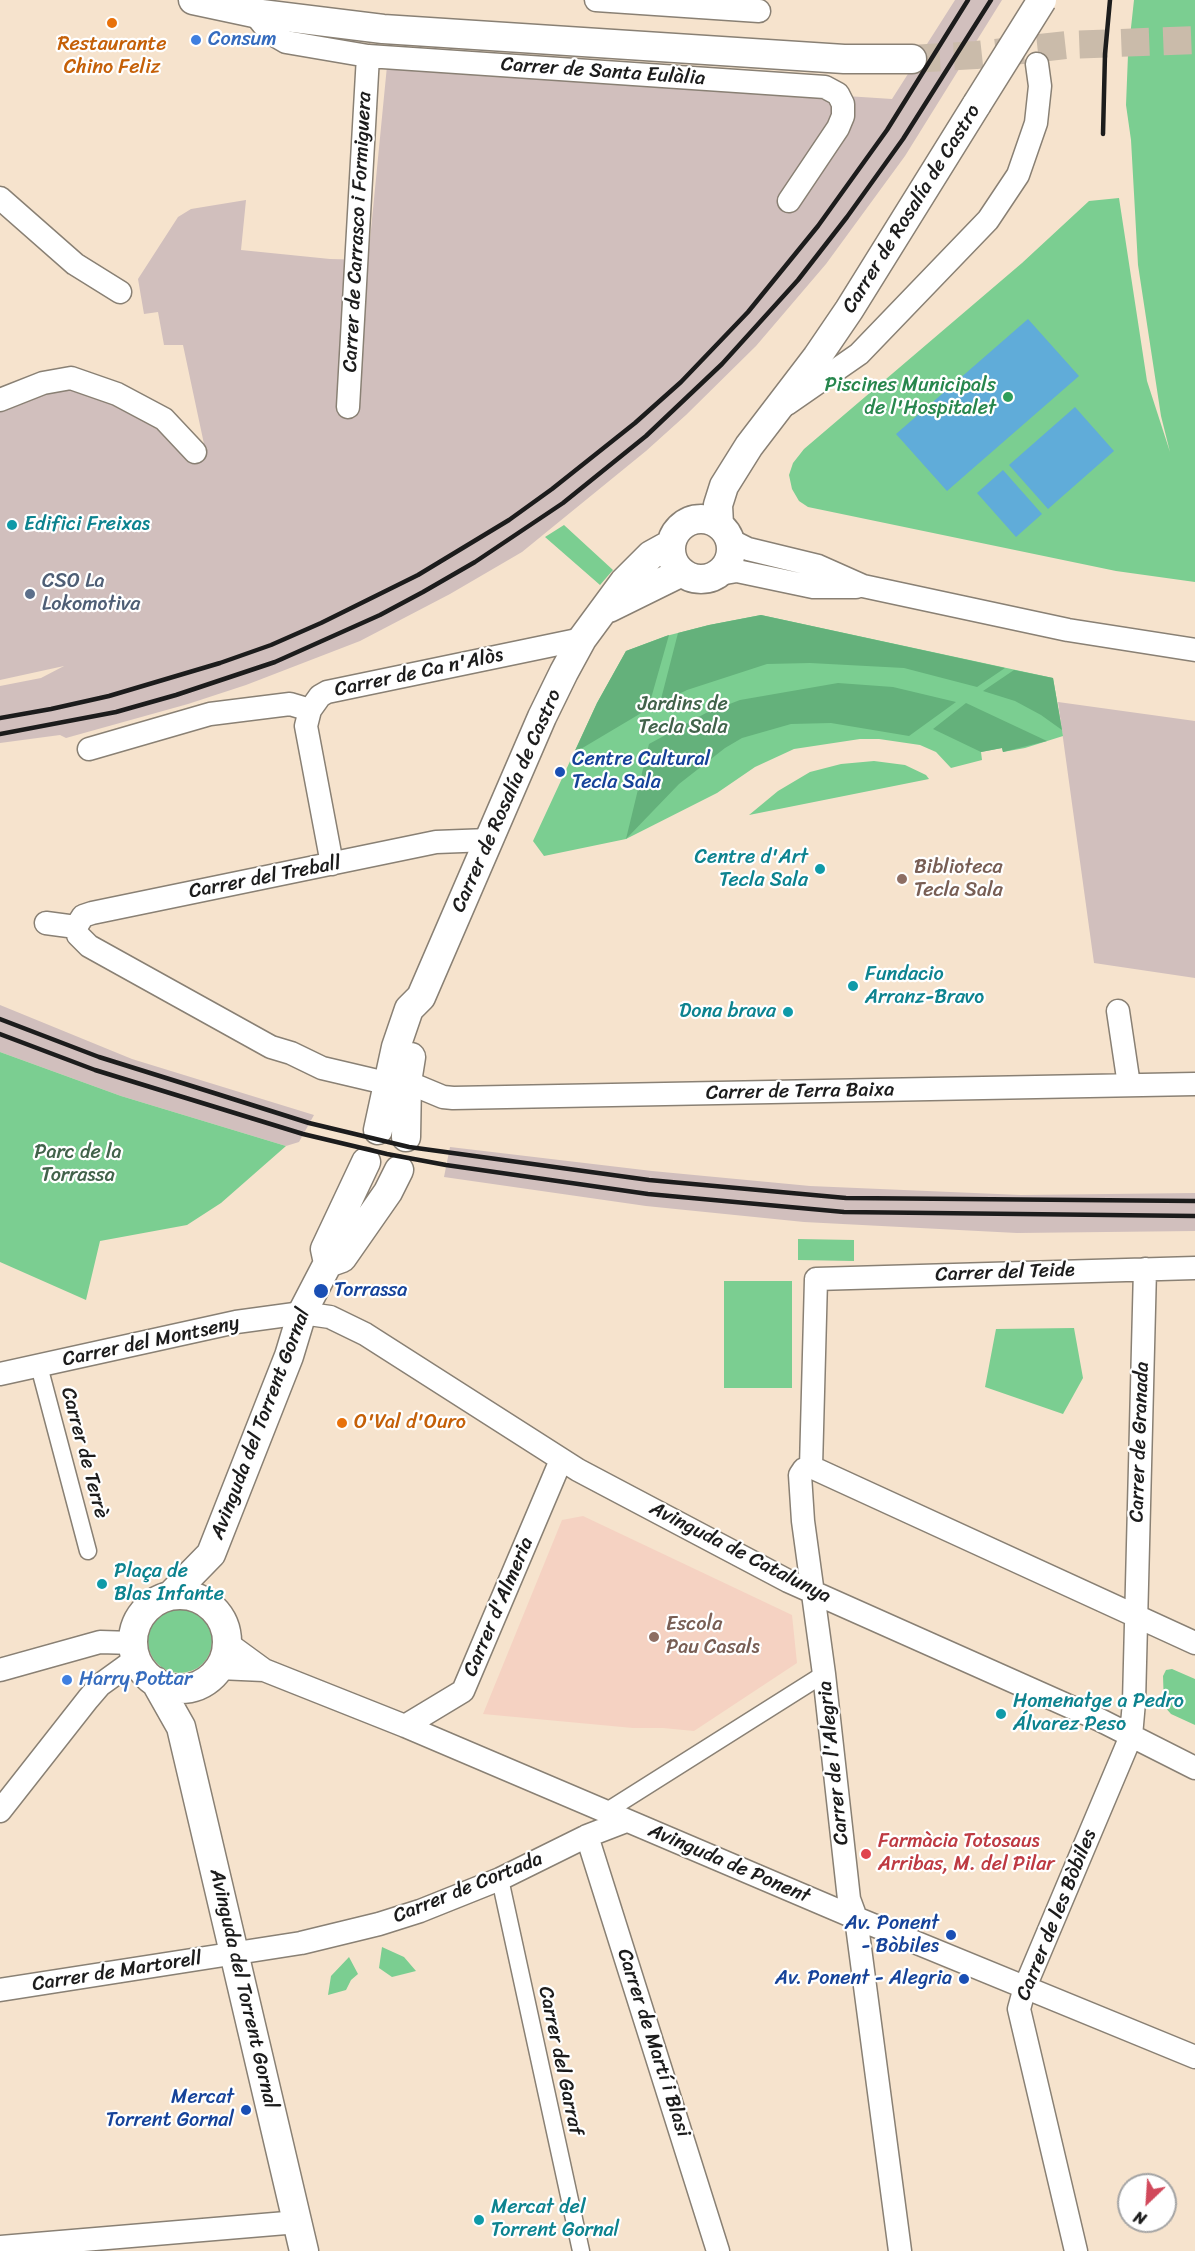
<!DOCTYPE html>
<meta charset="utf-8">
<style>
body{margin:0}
#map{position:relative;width:1195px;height:2251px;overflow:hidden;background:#f6e3cd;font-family:Sriracha,sans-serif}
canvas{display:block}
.north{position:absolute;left:1117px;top:2173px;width:60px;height:60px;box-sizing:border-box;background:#fff;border:2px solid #a4a4a4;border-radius:50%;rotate:205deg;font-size:16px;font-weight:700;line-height:24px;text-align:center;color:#1c1c1c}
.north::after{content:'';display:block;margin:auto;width:21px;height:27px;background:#d1495b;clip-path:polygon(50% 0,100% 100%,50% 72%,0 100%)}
</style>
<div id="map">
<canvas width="1195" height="2251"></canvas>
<div class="north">N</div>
</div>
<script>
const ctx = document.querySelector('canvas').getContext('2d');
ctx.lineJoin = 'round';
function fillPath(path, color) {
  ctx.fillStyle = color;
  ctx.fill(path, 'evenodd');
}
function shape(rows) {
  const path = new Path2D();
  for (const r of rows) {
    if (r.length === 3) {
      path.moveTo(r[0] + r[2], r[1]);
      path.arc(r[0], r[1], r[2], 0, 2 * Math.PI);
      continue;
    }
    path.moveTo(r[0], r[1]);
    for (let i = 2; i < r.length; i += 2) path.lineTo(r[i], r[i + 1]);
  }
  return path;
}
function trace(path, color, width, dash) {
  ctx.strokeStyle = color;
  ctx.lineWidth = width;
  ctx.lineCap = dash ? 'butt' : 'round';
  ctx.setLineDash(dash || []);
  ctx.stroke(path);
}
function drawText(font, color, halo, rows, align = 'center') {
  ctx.font = font + ' Sriracha,sans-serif';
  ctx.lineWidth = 4.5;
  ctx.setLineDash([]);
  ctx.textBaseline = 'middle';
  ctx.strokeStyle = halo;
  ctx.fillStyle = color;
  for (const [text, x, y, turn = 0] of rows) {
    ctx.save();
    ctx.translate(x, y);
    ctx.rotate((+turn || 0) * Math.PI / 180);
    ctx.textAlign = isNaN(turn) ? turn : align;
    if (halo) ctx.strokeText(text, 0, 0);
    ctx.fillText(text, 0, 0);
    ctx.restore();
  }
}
const built = shape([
 [583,1516,792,1615,797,1663,694,1731,663,1728,633,1728,483,1714,562,1520]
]);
const industrial = shape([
 [955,0,1002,0,905,156,826,264,756,346,686,415,646,451,522,552,450,594,360,641,246,685,188,704,66,738,60,735,0,743,0,686,41,678,64,666,0,680,0,409,70,386,204,444,183,345,164,345,158,312,144,314,138,279,178,217,191,209,246,200,241,250,330,259,368,260,387,66,892,99],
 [1058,702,1195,721,1195,978,1094,963],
 [0,1005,132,1059,314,1115,299,1142,286,1146,121,1096,0,1052],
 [450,1147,652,1171,810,1186,1021,1195,1195,1193,1195,1231,1017,1233,804,1222,646,1206,444,1177]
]);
const green = shape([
 [1134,0,1195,0,1195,582,1116,571,808,507,799,501,792,489,789,475,793,463,804,449,1022,263,1089,201,1119,198,1147,381,1170,452,1161,416,1138,265,1131,140,1126,105,1128,55],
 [564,525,613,570,600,585,545,537],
 [761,615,1053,678,1063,736,1025,748,1003,752,1002,748,981,752,982,760,951,768,936,752,920,745,879,739,860,739,794,749,755,767,717,793,626,839,544,856,533,841,597,703,626,651,666,636,709,625],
 [874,761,905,765,926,775,929,779,749,815,778,791,810,772,841,764],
 [0,1052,121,1096,286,1146,221,1203,187,1225,100,1241,86,1300,0,1262],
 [798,1239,854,1240,854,1261,798,1260],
 [724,1281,792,1281,792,1388,724,1388],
 [1074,1328,1083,1378,1063,1414,985,1387,996,1329],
 [180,1641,32],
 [1172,1669,1195,1679,1195,1725,1171,1714,1164,1706,1163,1676,1166,1670],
 [382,1947,404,1957,416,1971,392,1977,379,1968],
 [349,1957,358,1974,351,1980,346,1990,328,1995,331,1976]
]);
const forest = shape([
 [761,615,1005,668,977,687,904,668,810,663,767,664,687,690,660,703,678,633,709,625],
 [669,635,648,709,574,753,597,703,626,651],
 [1014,670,1053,678,1062,730,1041,715,1015,701,983,691],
 [838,683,893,687,956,702,909,736,831,723,791,724,742,738,725,748,679,784,626,839,649,744,706,713,740,700],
 [966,703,1047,741,1003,752,1002,748,981,752,933,729]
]);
const water = shape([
 [1028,319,1079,376,947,491,896,434],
 [1075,407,1114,451,1048,509,1009,465],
 [1003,470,1042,514,1016,537,977,493]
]);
const tertiaryTunnel = shape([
 [912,59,976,55,1067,45,1195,40]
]);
const pedestrian = shape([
 [39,1366,88,1551],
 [607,1811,824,1674],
 [500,1879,581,2251]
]);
const minor = shape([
 [596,0,759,11],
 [254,13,269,32,286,42,368,56,825,87,838,94,843,104,843,116,838,128,789,201],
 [0,198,75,264,120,292],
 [0,400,43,383,71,378,117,394,164,419,195,452],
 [787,404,859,354,988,220,1018,175,1036,123,1040,86,1037,64],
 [348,407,368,56],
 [730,540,748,549,818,566,863,586,1068,630,1195,650],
 [719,574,737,571,813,587,856,587],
 [89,749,210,714,290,704,310,710],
 [332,864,306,726,310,710,320,696,327,692,582,639],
 [46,923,76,927],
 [76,927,83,916,92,913,436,842,489,840],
 [76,927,78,935,89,946,271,1047,291,1053,322,1068,390,1084],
 [1118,1011,1129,1085],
 [407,1082,443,1097,453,1098,1195,1084],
 [0,1374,236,1322,302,1313,330,1317,365,1334,578,1470,788,1581,1100,1720,1195,1768],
 [811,1467,804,1469,800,1475,803,1521,824,1674,849,1899,856,1918,900,2251],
 [811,1467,816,1279,1195,1268],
 [811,1467,1195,1643],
 [227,1643,264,1670,405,1726,856,1918,1195,2057],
 [219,1668,264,1670],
 [0,1670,100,1642,133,1643],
 [405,1726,463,1691,561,1460],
 [0,1811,88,1699,100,1685,136,1659],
 [587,1836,718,2251],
 [0,1990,301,1943,379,1924,420,1911,500,1879,587,1836,626,1821],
 [0,2247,298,2222],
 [1076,2251,1019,2009,1025,1987,1131,1736,1134,1702,1145,1269]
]);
const tertiary = shape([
 [193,0,254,13,383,29,844,59,912,59],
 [701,549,30],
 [719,525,718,505,724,486,749,446,817,357,849,310,977,104],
 [609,608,682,572],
 [378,1130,396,1047,409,1009,421,997,542,717,564,672,582,639,624,582,651,555,671,544],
 [406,1137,407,1082,411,1057],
 [328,1263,342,1258,388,1192,399,1170],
 [171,1595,211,1554,289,1356,302,1313,328,1263,325,1249,366,1162],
 [180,1642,47],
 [155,1681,181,1727,304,2251]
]);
const rail = shape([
 [1103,134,1105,54,1110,0],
 [0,718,51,709,109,696,220,663,271,645,321,623,418,575,509,520,552,489,635,423,681,382,748,312,818,226,887,130,968,0],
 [0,734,116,712,176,695,275,662,380,615,423,592,475,562,563,503,646,436,722,364,798,280,847,217,903,139,991,0],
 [0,1019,99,1057,214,1093,309,1123,409,1147,649,1180,846,1198,1195,1201],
 [0,1034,95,1070,303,1134,387,1154,446,1165,648,1194,844,1212,1195,1216]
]);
const tertiaryBridge = shape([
 [977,104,1042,0]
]);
const markers = [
 [112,23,6,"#e8710a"],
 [196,40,6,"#3f7fe0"],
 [1008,397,6,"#2e9e5b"],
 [12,525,6,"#0f9aa8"],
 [30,594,6,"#5c6f8a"],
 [560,772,6,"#1a4fb4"],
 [820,869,6,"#0f9aa8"],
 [902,879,6,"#8d6e63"],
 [853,986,6,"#0f9aa8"],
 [788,1012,6,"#0f9aa8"],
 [321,1291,8,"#1a4fb4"],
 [342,1423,6,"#e8710a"],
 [102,1584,6,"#0f9aa8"],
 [654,1637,6,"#8d6e63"],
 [67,1680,6,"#3f7fe0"],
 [1001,1714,6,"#0f9aa8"],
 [866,1854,6,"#e0444e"],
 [951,1935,6,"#1a4fb4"],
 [964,1979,6,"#1a4fb4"],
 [246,2110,6,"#1a4fb4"],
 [479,2220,6,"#0f9aa8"]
];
const shopNames = [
 ["Consum",208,40],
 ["Harry Pottar",79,1680]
];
const foodNames = [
 ["Restaurante",112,45],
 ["Chino Feliz",112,68],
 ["O'Val d'Ouro",354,1423,"left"]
];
const streetNames = [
 ["Carrer de Santa Eulàlia",603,72,4],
 ["Carrer de Rosalía de Castro",912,209,-58],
 ["Carrer de Carrasco i Formiguera",358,232,-87],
 ["Carrer de Ca n'Alòs",419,673,-12],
 ["Carrer de Rosalía de Castro",507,801,-66],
 ["Carrer del Treball",265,878,-11],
 ["Carrer de Terra Baixa",800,1092,-1],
 ["Carrer del Teide",1005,1273,-2],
 ["Carrer del Montseny",151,1342,-12],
 ["Avinguda del Torrent Gornal",261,1424,-69],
 ["Carrer de Granada",1140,1442,-88],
 ["Carrer de Terrè",84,1453,75],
 ["Avinguda de Catalunya",740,1553,27],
 ["Carrer d'Almeria",499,1607,-67],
 ["Carrer de l'Alegria",834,1763,-96],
 ["Avinguda de Ponent",729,1864,23],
 ["Carrer de Cortada",468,1888,-22],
 ["Carrer de les Bòbiles",1057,1915,-68],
 ["Carrer de Martorell",117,1972,-9],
 ["Avinguda del Torrent Gornal",243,1989,77],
 ["Carrer de Martí i Blasi",653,2043,72],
 ["Carrer del Garraf",560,2061,78]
];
const leisureNames = [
 ["Piscines Municipals",996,386],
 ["de l'Hospitalet",996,409]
];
const cultureNames = [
 ["Edifici Freixas",24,525],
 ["Centre d'Art",808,858,"right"],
 ["Tecla Sala",808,881,"right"],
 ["Fundacio",865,975],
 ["Arranz-Bravo",865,998],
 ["Dona brava",776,1012,"right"],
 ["Plaça de",114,1572],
 ["Blas Infante",114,1595],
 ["Homenatge a Pedro",1013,1702],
 ["Álvarez Peso",1013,1725],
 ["Mercat del",491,2208],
 ["Torrent Gornal",491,2231]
];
const serviceNames = [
 ["CSO La",42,582],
 ["Lokomotiva",42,605]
];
const parkNames = [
 ["Jardins de",683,705],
 ["Tecla Sala",683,728],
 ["Parc de la",78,1153],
 ["Torrassa",78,1176]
];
const transitNames = [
 ["Centre Cultural",572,760,"left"],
 ["Tecla Sala",572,783,"left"],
 ["Torrassa",334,1291,"left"],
 ["Av. Ponent",939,1924],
 ["- Bòbiles",939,1947],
 ["Av. Ponent - Alegria",952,1979],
 ["Mercat",234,2098],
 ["Torrent Gornal",234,2121]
];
const educationNames = [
 ["Biblioteca",914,868],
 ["Tecla Sala",914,891],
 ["Escola",666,1625],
 ["Pau Casals",666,1648]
];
const healthNames = [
 ["Farmàcia Totosaus",878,1842],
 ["Arribas, M. del Pilar",878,1865]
];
fillPath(built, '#f5d2c2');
fillPath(industrial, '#d1bfbd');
fillPath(green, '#7bce91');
fillPath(forest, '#64b17b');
fillPath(water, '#60acd9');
trace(tertiaryTunnel, '#cabbaa', 28, [28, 14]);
trace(pedestrian, '#898074', 19);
trace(minor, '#898074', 25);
trace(tertiary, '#898074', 31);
trace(pedestrian, '#fff', 16);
trace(minor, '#fff', 22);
trace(tertiary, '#fff', 28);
trace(rail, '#1c1c1c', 4.5);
trace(tertiaryBridge, '#898074', 31, []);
trace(tertiaryBridge, '#fff', 28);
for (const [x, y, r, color] of markers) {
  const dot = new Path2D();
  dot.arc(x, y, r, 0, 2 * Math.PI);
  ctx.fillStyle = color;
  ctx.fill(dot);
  trace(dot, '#fff', 2);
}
drawText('20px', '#366cbe', '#fff', shopNames, 'left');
drawText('20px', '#c56008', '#fff', foodNames);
drawText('20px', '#1c1c1c', '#fff', streetNames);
drawText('20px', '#27864d', '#fff', leisureNames, 'right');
drawText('20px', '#0d838f', '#fff', cultureNames, 'left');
drawText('20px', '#4e5e75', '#fff', serviceNames, 'left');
drawText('20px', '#42634b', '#fff', parkNames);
drawText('20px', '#164399', '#fff', transitNames, 'right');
drawText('20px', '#785e54', '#fff', educationNames, 'left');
drawText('20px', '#be3a42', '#fff', healthNames, 'left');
</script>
